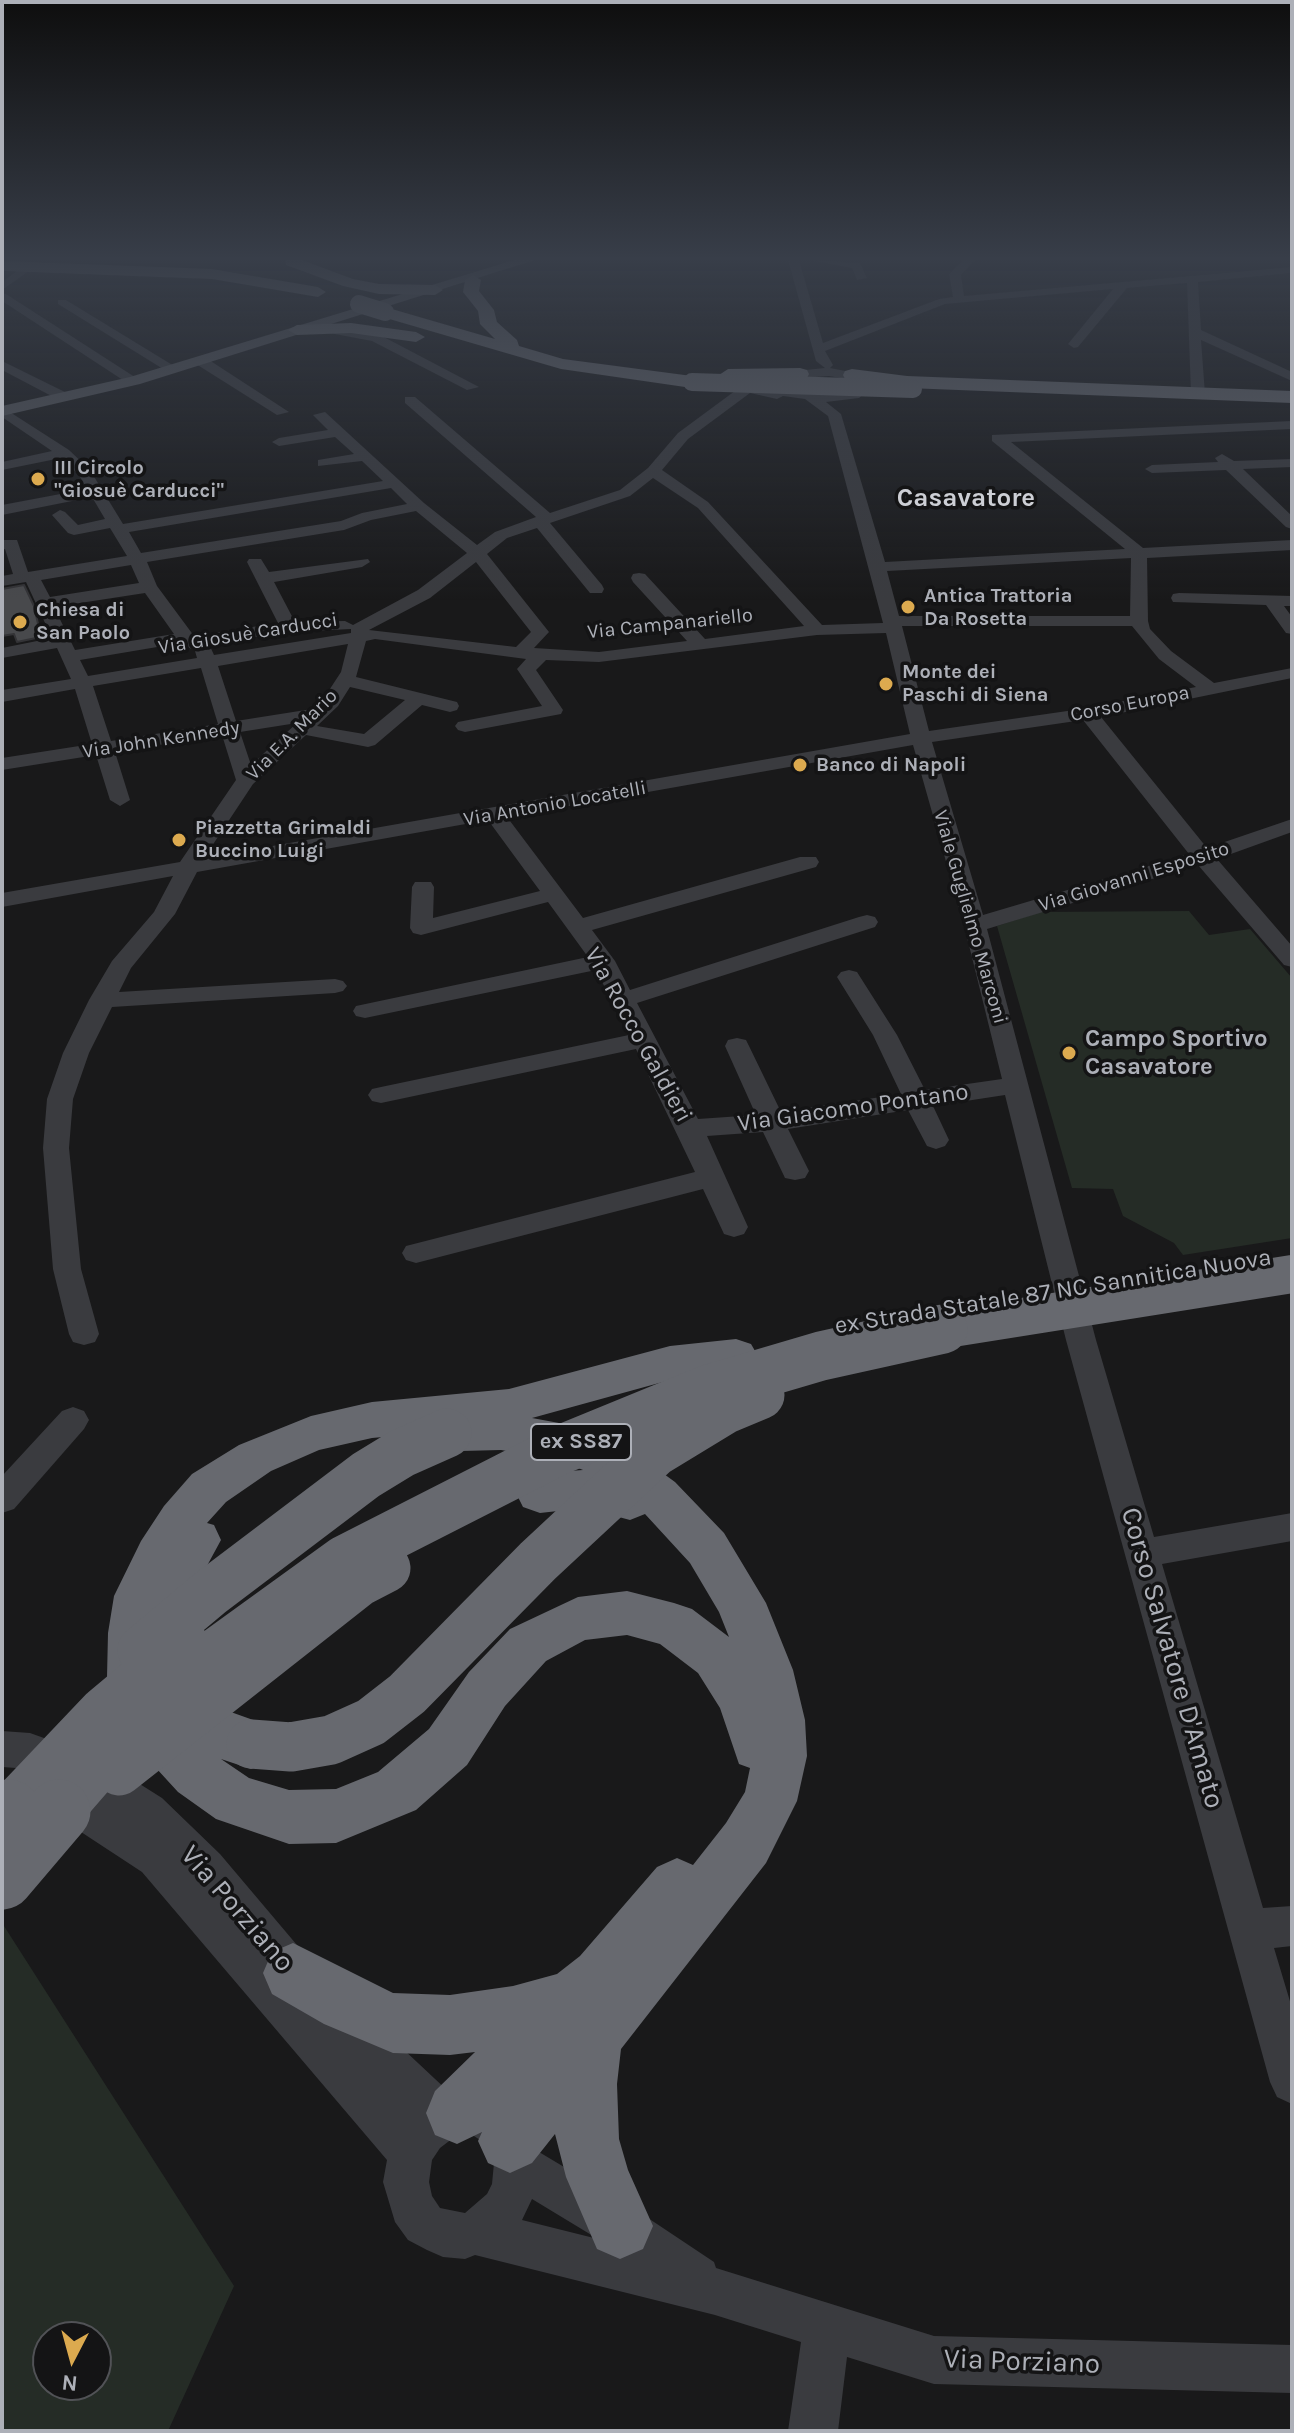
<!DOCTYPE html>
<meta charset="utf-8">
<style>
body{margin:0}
#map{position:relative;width:1294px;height:2433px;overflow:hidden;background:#19191a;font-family:Karla,sans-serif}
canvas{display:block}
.frame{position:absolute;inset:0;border:4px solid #adb0b8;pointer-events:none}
.north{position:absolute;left:32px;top:2321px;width:80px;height:80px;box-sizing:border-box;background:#141415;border:2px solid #515256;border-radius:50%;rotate:186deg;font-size:22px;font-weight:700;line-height:32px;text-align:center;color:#adb0b8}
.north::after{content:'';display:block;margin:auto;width:28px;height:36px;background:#dcaa4f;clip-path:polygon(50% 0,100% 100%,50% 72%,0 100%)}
</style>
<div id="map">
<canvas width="1294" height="2433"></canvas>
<div class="frame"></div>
<div class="north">N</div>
</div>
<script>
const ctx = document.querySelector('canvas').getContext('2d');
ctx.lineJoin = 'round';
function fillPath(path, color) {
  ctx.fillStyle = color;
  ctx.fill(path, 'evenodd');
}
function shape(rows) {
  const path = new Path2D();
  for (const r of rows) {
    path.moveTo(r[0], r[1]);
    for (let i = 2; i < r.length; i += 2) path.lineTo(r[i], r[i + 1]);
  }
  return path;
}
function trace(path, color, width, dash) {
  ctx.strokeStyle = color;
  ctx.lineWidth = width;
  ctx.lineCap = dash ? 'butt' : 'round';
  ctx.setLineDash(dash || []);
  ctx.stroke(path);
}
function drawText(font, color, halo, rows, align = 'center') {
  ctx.font = font + ' Karla,sans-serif';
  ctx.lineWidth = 7;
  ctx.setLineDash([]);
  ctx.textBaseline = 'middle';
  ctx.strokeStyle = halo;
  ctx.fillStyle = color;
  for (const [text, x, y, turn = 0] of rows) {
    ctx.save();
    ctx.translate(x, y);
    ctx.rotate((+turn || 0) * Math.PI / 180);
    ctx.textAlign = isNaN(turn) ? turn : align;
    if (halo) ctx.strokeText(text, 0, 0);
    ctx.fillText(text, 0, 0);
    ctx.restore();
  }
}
const green = shape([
 [1189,911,1209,935,1250,929,1292,978,1292,1238,1183,1255,1174,1243,1123,1216,1113,1189,1072,1188,997,926,1040,912],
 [4,1926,234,2286,168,2431,2,2431],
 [96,2337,96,2385,48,2385,48,2337]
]);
const building = shape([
 [24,585,34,606,41,637,17,642,14,634,2,636,2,589,24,585]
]);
const minor = shape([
 [788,260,799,260,823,343,939,299,953,297,949,274,963,260,975,260,961,275,964,296,1292,267,1292,273,1198,282,1201,330,1292,372,1292,381,1201,340,1205,394,1198,398,1191,394,1187,283,1127,288,1078,347,1074,348,1068,344,1113,289,945,304,825,351,833,365,830,368,861,374,874,386,859,398,826,402,841,414,885,562,1125,549,992,441,992,435,1292,421,1292,429,1011,442,1143,548,1292,540,1292,550,1147,558,1148,621,1150,629,1171,651,1214,683,1292,668,1292,678,1101,717,1207,848,1292,819,1292,832,1217,859,1292,946,1292,967,1284,965,1198,865,987,929,1096,1340,1154,1537,1292,1513,1292,1541,1162,1564,1263,1908,1292,1906,1292,1946,1274,1948,1292,2008,1292,2104,1277,2097,1270,2082,1066,1340,1005,1095,933,1106,949,1140,945,1146,936,1149,927,1146,908,1110,788,1129,809,1171,805,1178,795,1180,785,1178,763,1132,707,1136,748,1227,744,1234,734,1237,724,1234,703,1189,416,1263,406,1260,402,1253,406,1246,695,1172,636,1049,381,1103,372,1101,368,1095,372,1089,381,1087,629,1035,596,970,365,1018,356,1016,353,1011,356,1006,588,957,548,902,421,935,413,933,410,928,412,887,415,882,431,882,434,887,433,918,540,891,488,820,197,872,175,914,131,968,119,992,335,979,343,981,347,986,343,991,335,993,112,1007,89,1053,73,1099,69,1148,81,1269,99,1334,95,1342,84,1345,73,1342,69,1334,53,1269,43,1148,47,1099,63,1053,89,1000,112,961,154,912,173,876,2,907,2,893,180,862,236,780,222,735,115,752,130,800,120,806,110,800,96,755,2,770,2,758,92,744,75,689,2,702,2,690,71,679,57,648,2,658,2,648,52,638,26,582,2,586,2,576,13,574,5,549,2,550,2,540,17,540,28,572,127,556,110,528,74,535,68,533,52,515,60,510,65,512,78,525,105,519,92,497,2,515,2,505,87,489,79,475,61,458,2,470,2,462,52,451,2,417,2,407,69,450,90,470,123,524,383,481,362,461,318,466,318,460,354,454,335,437,279,446,272,442,279,438,328,430,313,415,325,412,424,503,477,545,495,532,536,517,405,403,405,397,415,397,550,513,620,490,648,468,678,433,743,385,782,388,782,380,795,371,825,368,816,361,788,260],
 [829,376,852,380,859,386,850,391,825,394,812,392,794,384,803,378,829,376],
 [750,393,777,399,783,396,805,399,828,416,883,623,822,625,708,502,662,470,688,439,750,393],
 [653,478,698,508,804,626,705,639,645,574,639,573,633,574,631,578,633,582,687,641,599,652,534,648,549,632,487,554,507,538,537,528,590,593,602,593,604,589,602,585,550,523,630,496,653,478],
 [391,488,407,504,362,513,341,521,141,553,129,532,391,488],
 [416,511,467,553,418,590,353,625,345,621,295,622,274,582,362,567,370,562,368,559,269,572,261,559,249,559,247,562,278,623,194,636,157,586,147,562,344,530,371,520,416,511],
 [1131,558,1130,616,899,616,887,571,1131,558],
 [476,562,531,632,516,647,369,630,430,598,476,562],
 [131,565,139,583,50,597,41,580,131,565],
 [145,593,174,634,75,650,54,607,145,593],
 [902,626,1132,626,1159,659,1196,687,1088,708,929,731,902,626],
 [351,629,351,633,214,655,209,644,289,632,351,629],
 [886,633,910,734,204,858,253,784,306,735,368,747,375,745,422,705,450,712,457,710,459,706,457,702,356,677,366,641,375,639,526,659,517,669,542,706,458,722,455,726,458,730,465,732,561,714,563,710,536,670,546,660,599,662,817,635,886,633],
 [181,643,195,651,197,658,88,676,80,660,181,643],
 [348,644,341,672,324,698,312,709,236,721,218,666,348,644],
 [201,668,218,724,111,741,93,686,201,668],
 [350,687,405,700,364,734,317,726,338,706,350,687],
 [1083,720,1189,854,983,915,932,742,1083,720],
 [297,723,251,765,240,732,297,723],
 [913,745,964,925,1002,1079,925,1090,897,1035,857,972,849,970,841,972,837,977,873,1035,901,1094,781,1112,749,1046,746,1040,737,1038,728,1040,725,1046,756,1115,698,1119,637,1003,875,927,878,922,875,917,867,915,859,917,630,990,615,961,592,930,816,867,819,862,816,857,800,857,583,918,507,817,913,745],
 [810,260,860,263,867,278,857,280,852,268,810,260],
 [22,267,32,269,2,290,2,282,22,267],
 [2,293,6,294,141,381,129,384,2,301,2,293],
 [58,300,66,300,179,369,168,372,58,304,58,300],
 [323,324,380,335,479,387,467,390,372,341,319,331,317,328,323,324],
 [201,357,206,358,289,412,277,415,196,364,196,358,201,357],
 [2,361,71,395,73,398,61,401,2,370,2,361],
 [1222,454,1234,461,1292,459,1292,467,1243,469,1292,516,1292,529,1286,527,1226,470,1152,473,1145,469,1152,465,1218,462,1215,458,1222,454],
 [1179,593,1292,596,1292,606,1284,606,1292,617,1292,634,1286,633,1266,605,1173,602,1171,598,1173,594,1179,593],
 [73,1407,84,1411,89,1420,84,1429,14,1509,2,1513,2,1476,62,1411,73,1407],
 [2,1731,30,1733,97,1757,162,1798,220,1854,313,1964,319,1979,313,1994,304,1997,319,2015,324,2003,339,1997,354,2003,450,2093,478,2092,512,2108,526,2125,534,2149,636,2210,714,2262,716,2268,934,2336,1292,2345,1292,2393,934,2384,847,2357,838,2431,788,2431,801,2342,715,2315,475,2255,465,2259,443,2257,427,2250,408,2240,395,2222,383,2182,387,2160,142,1872,46,1809,41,1796,46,1783,57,1779,30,1769,2,1767,2,1731],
 [457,2135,474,2136,480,2140,491,2152,494,2163,492,2184,487,2194,465,2213,440,2208,432,2196,429,2182,432,2160,440,2148,457,2135],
 [532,2199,598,2239,522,2220,532,2199]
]);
const major = shape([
 [514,260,535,260,140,384,2,416,2,406,130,377,514,260]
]);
const highway = shape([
 [285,260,302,260,353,279,379,284,435,285,443,290,435,295,379,294,343,286,286,265,285,260],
 [2,261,212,269,318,287,326,292,318,297,212,279,2,271,2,261],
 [473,275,481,280,479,291,494,310,497,322,517,340,519,346,563,359,692,376,701,382,692,388,561,369,379,316,377,312,385,307,495,339,480,324,478,311,463,292,465,280,473,275],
 [351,323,416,332,425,337,416,342,351,333,297,335,288,330,297,325,351,323],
 [800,368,807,370,809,374,807,378,728,381,719,375,728,369,800,368],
 [852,369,907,376,1292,391,1292,403,907,388,845,379,843,375,845,371,852,369],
 [736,1339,751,1344,758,1356,751,1368,736,1373,670,1380,532,1418,559,1423,628,1448,675,1482,724,1533,766,1603,793,1670,805,1720,807,1756,797,1801,766,1863,621,2049,617,2084,619,2139,628,2170,653,2226,643,2249,620,2259,597,2249,566,2177,555,2134,532,2163,510,2173,488,2163,478,2141,482,2132,457,2144,435,2135,426,2113,435,2091,475,2052,450,2055,393,2053,324,2024,272,1994,263,1973,272,1952,293,1943,393,1993,450,1995,513,1986,557,1974,580,1956,657,1867,677,1858,693,1865,726,1823,745,1792,750,1768,739,1764,720,1708,698,1673,660,1644,627,1635,585,1640,546,1661,505,1706,467,1765,416,1810,336,1843,289,1844,216,1819,178,1792,134,1744,107,1677,108,1633,114,1596,141,1541,164,1506,192,1474,239,1445,311,1416,372,1402,509,1389,670,1346,736,1339],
 [439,1432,445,1446,461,1451,501,1450,555,1459,583,1470,540,1473,523,1479,516,1493,523,1507,540,1513,585,1508,630,1520,645,1514,690,1563,719,1612,729,1637,692,1609,674,1603,627,1591,578,1597,510,1629,469,1672,429,1729,378,1772,336,1789,289,1790,249,1778,221,1759,251,1769,270,1762,278,1744,270,1726,228,1711,201,1692,195,1676,190,1646,191,1615,202,1575,221,1540,214,1525,207,1523,226,1502,271,1471,319,1450,372,1438,439,1432]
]);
const highwayBridgeFar3 = shape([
 [359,304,385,312],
 [692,382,913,389]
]);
const highwayBridgeFar2 = shape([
 [934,1331,1292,1274]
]);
const highwayBridgeFar1 = shape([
 [142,1650,210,1593,366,1475,402,1453,447,1433],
 [251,1744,291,1747,331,1740,371,1722,407,1694,538,1561,655,1452,724,1410,760,1395],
 [119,1771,359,1582,386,1568],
 [7,1813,104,1711,184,1644],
 [57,1813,129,1730,192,1670,344,1560,560,1450,709,1389,821,1356,943,1329]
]);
const highwayBridge = shape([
 [2,1819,9,1811],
 [2,1878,59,1811]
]);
const markers = [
 [38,479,8,"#dcaa4f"],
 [908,607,8,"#dcaa4f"],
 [20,622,8,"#dcaa4f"],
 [886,684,8,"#dcaa4f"],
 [800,765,8,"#dcaa4f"],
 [179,840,8,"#dcaa4f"],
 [1069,1053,8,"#dcaa4f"]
];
const farPoinames = [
 ["III Circolo",54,468],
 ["\"Giosuè Carducci\"",54,491],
 ["Antica Trattoria",924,596],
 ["Da Rosetta",924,619],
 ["Chiesa di",36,610],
 ["San Paolo",36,633],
 ["Monte dei",902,672],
 ["Paschi di Siena",902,695],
 ["Banco di Napoli",816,765],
 ["Piazzetta Grimaldi",195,828],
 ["Buccino Luigi",195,851]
];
const farStreetnames = [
 ["Via Campanariello",670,624,-6],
 ["Via Giosuè Carducci",248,634,-9],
 ["Corso Europa",1130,704,-11],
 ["Via E.A. Mario",292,735,-45],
 ["Via John Kennedy",161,740,-9],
 ["Via Antonio Locatelli",555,804,-10],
 ["Via Giovanni Esposito",1134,877,-17],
 ["Viale Guglielmo Marconi",970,917,74]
];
const shields = [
 [581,1442,100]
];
const shieldNames = [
 ["ex SS87",581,1442]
];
const streetNames = [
 ["Via Rocco Galdieri",638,1035,61],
 ["Via Giacomo Pontano",853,1108,-8],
 ["ex Strada Statale 87 NC Sannitica Nuova",1053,1292,-9]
];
const poiNames = [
 ["Campo Sportivo",1085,1039],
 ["Casavatore",1085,1067]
];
const farDistrictnames = [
 ["Casavatore",966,499]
];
const nearStreetnames = [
 ["Corso Salvatore D'Amato",1172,1658,74],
 ["Via Porziano",237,1909,49],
 ["Via Porziano",1022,2362,2]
];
fillPath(green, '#252c26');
fillPath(building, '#48494c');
trace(building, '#333336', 2);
fillPath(minor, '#3a3b3f');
fillPath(major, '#56585d');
fillPath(highway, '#67696f');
trace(highwayBridgeFar3, '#67696f', 18);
trace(highwayBridgeFar2, '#67696f', 38);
trace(highwayBridgeFar1, '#67696f', 49);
trace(highwayBridge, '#67696f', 63);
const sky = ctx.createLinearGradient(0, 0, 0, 601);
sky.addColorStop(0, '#0e0e0e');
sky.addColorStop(0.43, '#383e49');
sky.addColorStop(1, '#383e4900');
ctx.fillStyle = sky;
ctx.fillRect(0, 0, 1294, 601);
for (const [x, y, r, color] of markers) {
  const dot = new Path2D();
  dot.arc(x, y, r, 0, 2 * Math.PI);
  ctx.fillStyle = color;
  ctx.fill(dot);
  trace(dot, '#141415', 3);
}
drawText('bold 20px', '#adb0b8', '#141415', farPoinames, 'left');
drawText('20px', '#adb0b8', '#141415', farStreetnames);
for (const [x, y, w] of shields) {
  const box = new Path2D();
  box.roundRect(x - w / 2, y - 18, w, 36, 6);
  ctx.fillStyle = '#141415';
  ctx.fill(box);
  trace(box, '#adb0b8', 2);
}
drawText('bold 22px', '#adb0b8', null, shieldNames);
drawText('24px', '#adb0b8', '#141415', streetNames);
drawText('bold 24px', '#adb0b8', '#141415', poiNames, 'left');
drawText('bold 26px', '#cdcfd5', '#141415', farDistrictnames);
drawText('28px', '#adb0b8', '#141415', nearStreetnames);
</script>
